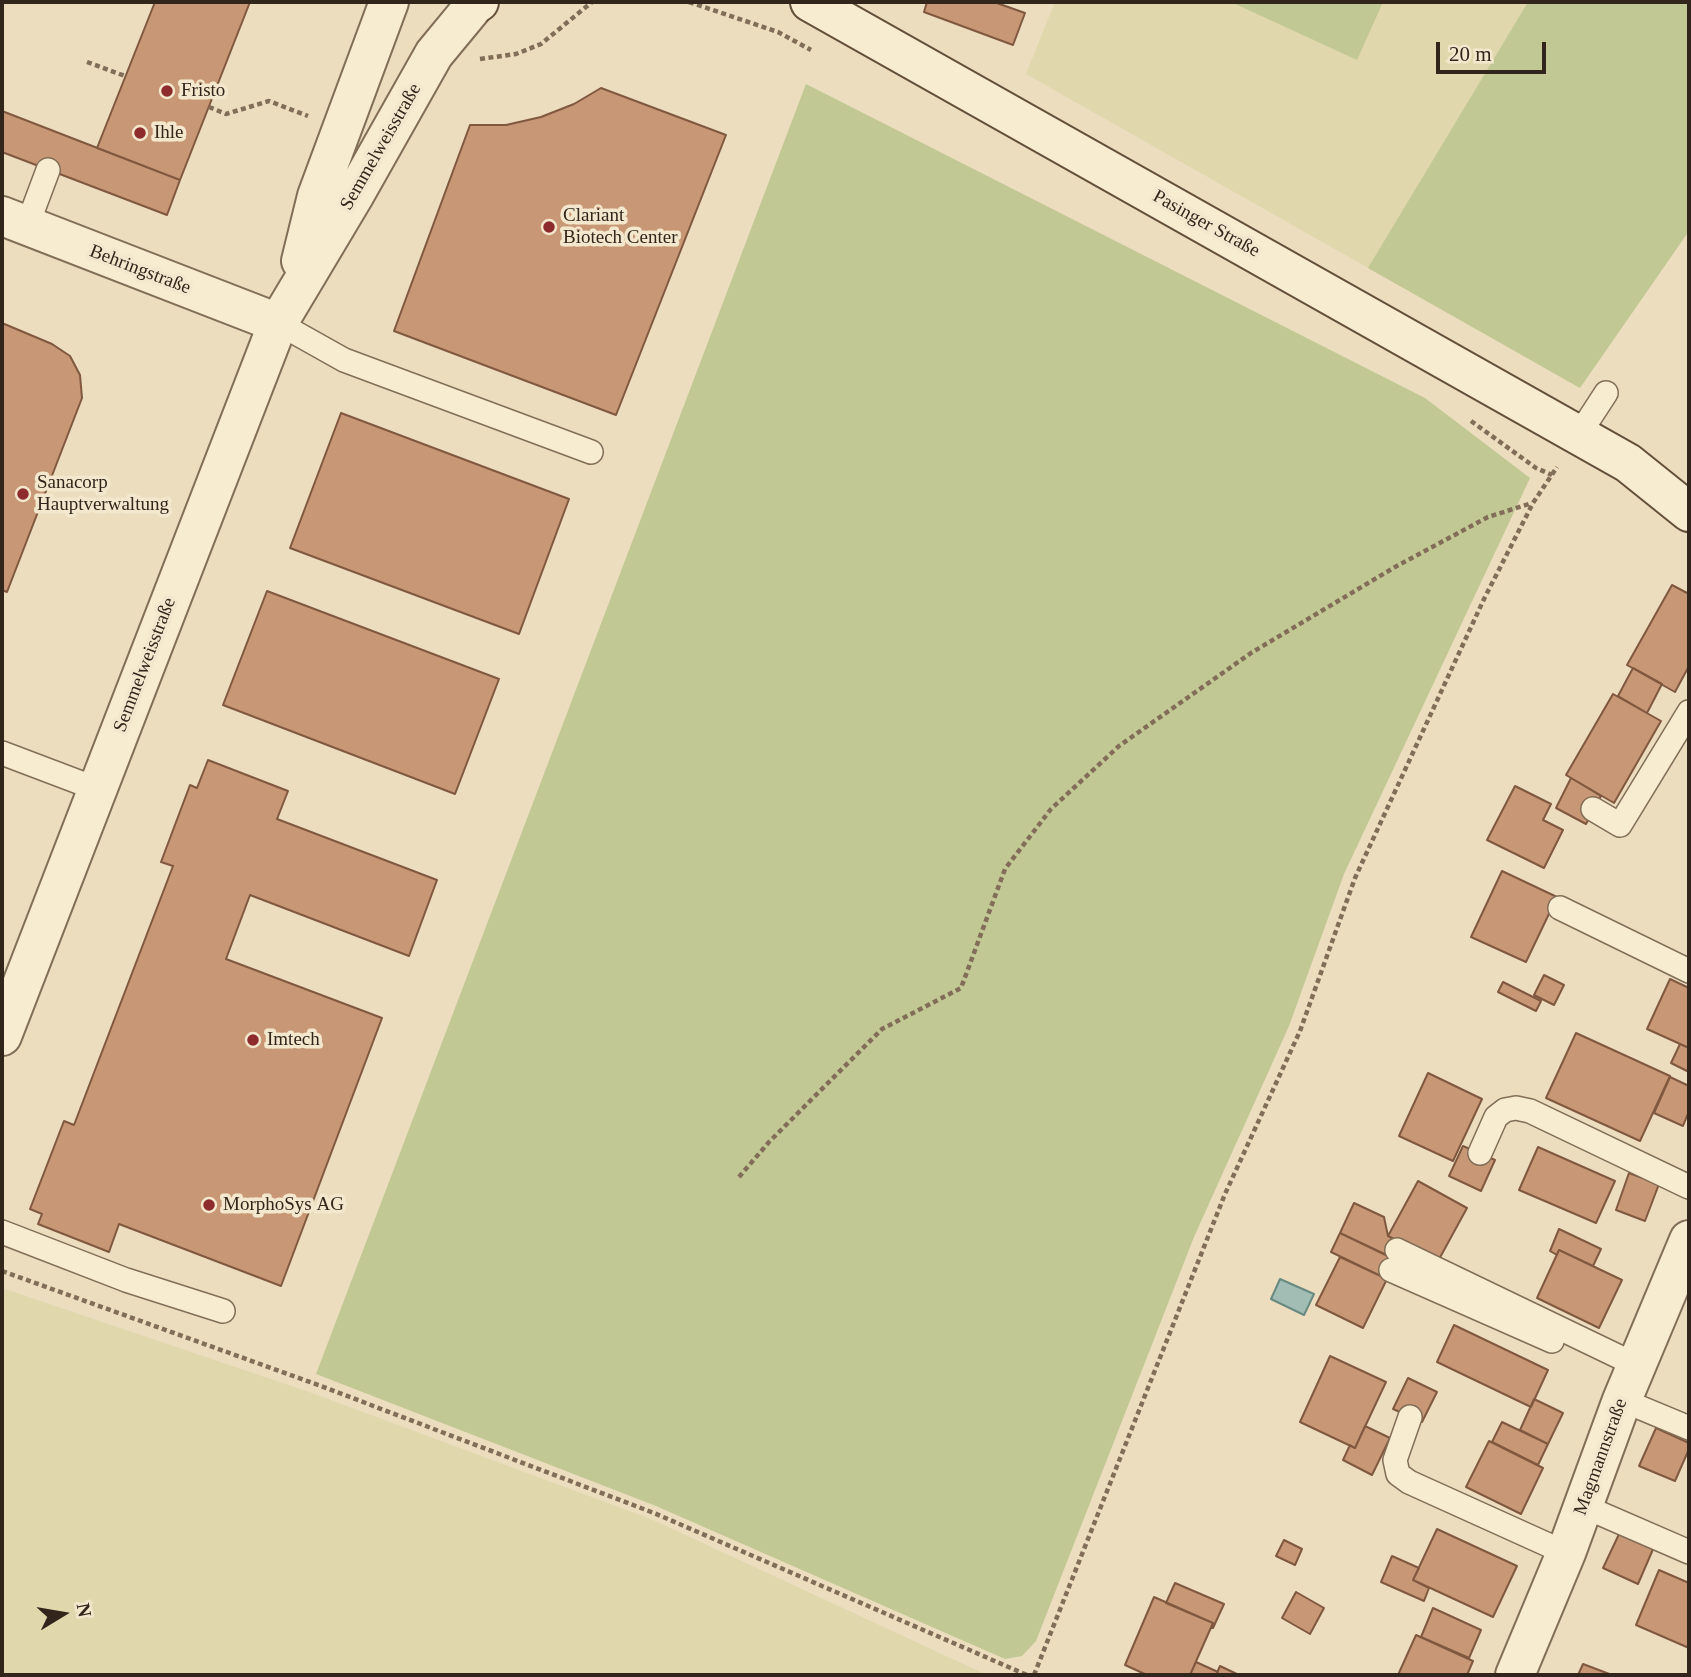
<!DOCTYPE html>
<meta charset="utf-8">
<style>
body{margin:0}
#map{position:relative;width:1691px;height:1677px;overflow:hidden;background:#ebddbe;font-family:"Times New Roman",serif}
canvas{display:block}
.frame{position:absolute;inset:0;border:4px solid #32261c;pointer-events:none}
.north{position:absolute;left:28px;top:1579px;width:70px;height:70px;-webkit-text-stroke:5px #f3e8cd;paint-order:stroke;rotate:79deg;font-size:19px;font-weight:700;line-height:28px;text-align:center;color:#32261c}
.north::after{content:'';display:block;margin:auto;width:24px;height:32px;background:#32261c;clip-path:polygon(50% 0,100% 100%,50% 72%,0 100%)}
.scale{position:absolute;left:1436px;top:42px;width:110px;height:32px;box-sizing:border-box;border:4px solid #32261c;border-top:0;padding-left:9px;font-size:21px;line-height:24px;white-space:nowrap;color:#32261c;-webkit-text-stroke:5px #f3e8cd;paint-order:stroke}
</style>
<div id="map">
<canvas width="1691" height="1677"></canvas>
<div class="frame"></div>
<div class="north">N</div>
<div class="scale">20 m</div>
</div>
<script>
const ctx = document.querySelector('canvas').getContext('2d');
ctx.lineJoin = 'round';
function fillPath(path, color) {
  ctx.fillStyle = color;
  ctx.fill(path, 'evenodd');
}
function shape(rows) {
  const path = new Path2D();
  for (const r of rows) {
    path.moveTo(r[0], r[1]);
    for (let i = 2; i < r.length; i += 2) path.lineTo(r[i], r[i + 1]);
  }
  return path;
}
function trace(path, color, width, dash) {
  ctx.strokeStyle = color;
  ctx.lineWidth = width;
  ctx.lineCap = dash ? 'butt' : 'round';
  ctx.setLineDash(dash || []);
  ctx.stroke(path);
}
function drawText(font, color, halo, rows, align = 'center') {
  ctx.font = font + ' "Times New Roman",serif';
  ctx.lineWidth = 7;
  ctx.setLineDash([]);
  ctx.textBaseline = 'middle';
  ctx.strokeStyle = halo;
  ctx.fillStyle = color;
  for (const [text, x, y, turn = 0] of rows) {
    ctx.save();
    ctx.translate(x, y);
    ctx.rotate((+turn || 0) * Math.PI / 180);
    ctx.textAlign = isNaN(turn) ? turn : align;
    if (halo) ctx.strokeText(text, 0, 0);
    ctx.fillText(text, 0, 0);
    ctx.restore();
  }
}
const farmland = shape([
 [1055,2,1689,2,1580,388,1026,74],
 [2,1288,309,1392,651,1519,987,1675,2,1675]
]);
const green = shape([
 [1231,2,1383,2,1357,60],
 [1528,2,1689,2,1689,231,1580,388,1368,268],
 [806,84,1425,398,1530,478,1344,874,1289,1026,1194,1237,1036,1641,1022,1656,1005,1659,656,1506,316,1374]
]);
const water = shape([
 [1280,1279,1314,1294,1304,1315,1271,1299,1280,1279]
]);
const building = shape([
 [155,2,250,2,180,180,97,148,155,2],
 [927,2,994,2,1025,13,1013,45,924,12,927,2],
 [601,88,726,135,616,415,394,331,470,125,506,125,541,117,574,104,601,88],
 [2,111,180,180,167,215,2,152,2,111],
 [2,323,52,344,70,356,80,375,82,398,7,592,2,590,2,323],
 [341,413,569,499,519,634,290,548,341,413],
 [1672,585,1689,594,1689,666,1675,692,1627,665,1672,585],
 [267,591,499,679,455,794,223,705,267,591],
 [1633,668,1662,684,1647,713,1618,696,1633,668],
 [1613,694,1661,721,1614,803,1566,775,1613,694],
 [208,760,288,791,277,819,437,880,409,956,250,895,226,959,382,1018,281,1286,119,1224,109,1252,38,1224,42,1214,30,1209,64,1121,74,1125,173,866,161,862,190,785,197,788,208,760],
 [1571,778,1601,796,1586,824,1556,808,1571,778],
 [1515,786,1551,804,1543,820,1563,830,1544,868,1487,840,1515,786],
 [1502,871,1557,897,1526,962,1471,937,1502,871],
 [1544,975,1564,985,1554,1005,1534,995,1544,975],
 [1670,979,1689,988,1689,1048,1647,1029,1670,979],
 [1503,982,1541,1001,1536,1011,1498,992,1503,982],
 [1576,1033,1670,1076,1640,1141,1546,1098,1576,1033],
 [1680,1044,1689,1048,1689,1072,1671,1063,1680,1044],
 [1428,1073,1482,1099,1453,1161,1399,1136,1428,1073],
 [1670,1077,1689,1086,1689,1111,1683,1126,1654,1113,1670,1077],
 [1463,1146,1495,1160,1481,1191,1449,1176,1463,1146],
 [1538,1147,1615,1181,1596,1223,1519,1190,1538,1147],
 [1629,1173,1659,1184,1645,1221,1616,1210,1629,1173],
 [1418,1181,1467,1208,1437,1263,1388,1236,1418,1181],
 [1354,1203,1384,1217,1388,1236,1400,1242,1393,1258,1340,1233,1354,1203],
 [1559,1229,1601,1249,1593,1266,1559,1250,1557,1255,1550,1251,1559,1229],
 [1340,1233,1396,1260,1387,1279,1331,1252,1340,1233],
 [1559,1250,1622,1280,1599,1328,1537,1298,1559,1250],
 [1340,1257,1387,1279,1363,1328,1316,1305,1340,1257],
 [1454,1325,1548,1370,1531,1407,1437,1362,1454,1325],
 [1330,1356,1386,1382,1355,1448,1300,1422,1330,1356],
 [1408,1378,1437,1392,1422,1422,1393,1409,1408,1378],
 [1534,1399,1563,1413,1548,1444,1520,1430,1534,1399],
 [1502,1422,1548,1444,1538,1465,1492,1442,1502,1422],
 [1365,1426,1390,1438,1372,1475,1343,1460,1350,1445,1355,1448,1365,1426],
 [1656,1428,1689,1443,1689,1449,1675,1481,1639,1466,1656,1428],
 [1489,1441,1543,1468,1521,1514,1466,1487,1489,1441],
 [1437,1529,1517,1566,1493,1617,1413,1580,1437,1529],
 [1620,1532,1654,1547,1638,1584,1603,1568,1620,1532],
 [1284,1540,1302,1549,1295,1565,1276,1556,1284,1540],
 [1392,1556,1419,1568,1413,1580,1429,1588,1424,1601,1381,1582,1392,1556],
 [1659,1570,1689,1583,1689,1648,1636,1625,1659,1570],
 [1175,1583,1224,1604,1213,1628,1211,1628,1213,1623,1166,1603,1175,1583],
 [1296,1592,1324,1608,1310,1634,1282,1618,1296,1592],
 [1154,1597,1213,1623,1190,1675,1147,1675,1125,1665,1154,1597],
 [1433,1608,1481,1630,1469,1658,1421,1637,1433,1608],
 [1416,1635,1473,1661,1467,1675,1398,1675,1416,1635],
 [1196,1662,1218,1672,1216,1675,1190,1675,1196,1662],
 [1583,1664,1612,1675,1578,1675,1583,1664],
 [1220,1666,1239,1675,1216,1675,1220,1666]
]);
const path = shape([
 [689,2,778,32,811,50],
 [480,59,516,54,541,44,592,2],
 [87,62,125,76],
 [209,107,226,114,269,101,308,116],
 [1471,421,1536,468,1552,475],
 [739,1177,769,1142,882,1029,961,988,1005,869,1051,809,1119,746,1251,653,1395,567,1488,517,1532,503],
 [2,1271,321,1386,654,1513,1027,1675],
 [1034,1675,1225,1194,1300,1031,1355,878,1484,599,1533,503,1557,467]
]);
const lane = shape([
 [27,226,48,170],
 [278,323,344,360,591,452],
 [1578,436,1606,393],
 [2,753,97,789],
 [1593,809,1620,825,1689,712],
 [1560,908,1689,971],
 [1480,1153,1496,1117,1505,1110,1516,1108,1530,1111,1689,1187],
 [2,1232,126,1280,223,1311],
 [1397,1250,1636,1365],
 [1391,1270,1552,1341],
 [1622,1400,1689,1428],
 [1410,1417,1395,1460,1398,1474,1409,1482,1566,1553],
 [1583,1506,1689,1552]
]);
const street = shape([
 [2,216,278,323],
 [301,261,317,196,389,2],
 [2,1036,278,323,355,194,434,54,477,2],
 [1515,1675,1566,1553,1622,1400,1689,1240]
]);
const secondary = shape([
 [475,2,479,2],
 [810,2,1628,463,1689,512]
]);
const markers = [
 [167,91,7,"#8e2b2c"],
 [140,133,7,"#8e2b2c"],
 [549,227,7,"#8e2b2c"],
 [23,494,7,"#8e2b2c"],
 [253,1040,7,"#8e2b2c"],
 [209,1205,7,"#8e2b2c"]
];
const poiNames = [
 ["Fristo",181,91],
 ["Ihle",154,133],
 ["Clariant",563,216],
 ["Biotech Center",563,238],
 ["Sanacorp",37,483],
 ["Hauptverwaltung",37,505],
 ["Imtech",267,1040],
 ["MorphoSys AG",223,1205]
];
const streetNames = [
 ["Semmelweisstraße",381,147,-60],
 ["Pasinger Straße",1206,224,29],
 ["Behringstraße",140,270,21],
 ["Semmelweisstraße",145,665,-69],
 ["Magmannstraße",1601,1457,-70]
];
fillPath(farmland, '#e0d7ac');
fillPath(green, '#c2c893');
fillPath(water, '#a1bdb4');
trace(water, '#698a81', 2);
fillPath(building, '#c89775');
trace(building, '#80583f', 2);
trace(lane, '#826e58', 26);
trace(street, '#826e58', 42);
trace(secondary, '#644f3b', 42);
trace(path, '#826e58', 4.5, [5, 3.5]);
trace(lane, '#f7ebd0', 23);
trace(street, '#f7ebd0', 38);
trace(secondary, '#f7ebd0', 38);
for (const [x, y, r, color] of markers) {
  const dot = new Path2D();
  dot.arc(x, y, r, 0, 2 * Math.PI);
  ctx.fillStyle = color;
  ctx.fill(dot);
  trace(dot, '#f3e8cd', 2.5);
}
drawText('19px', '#32261c', '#f3e8cd', poiNames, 'left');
drawText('19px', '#32261c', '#f3e8cd', streetNames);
</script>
